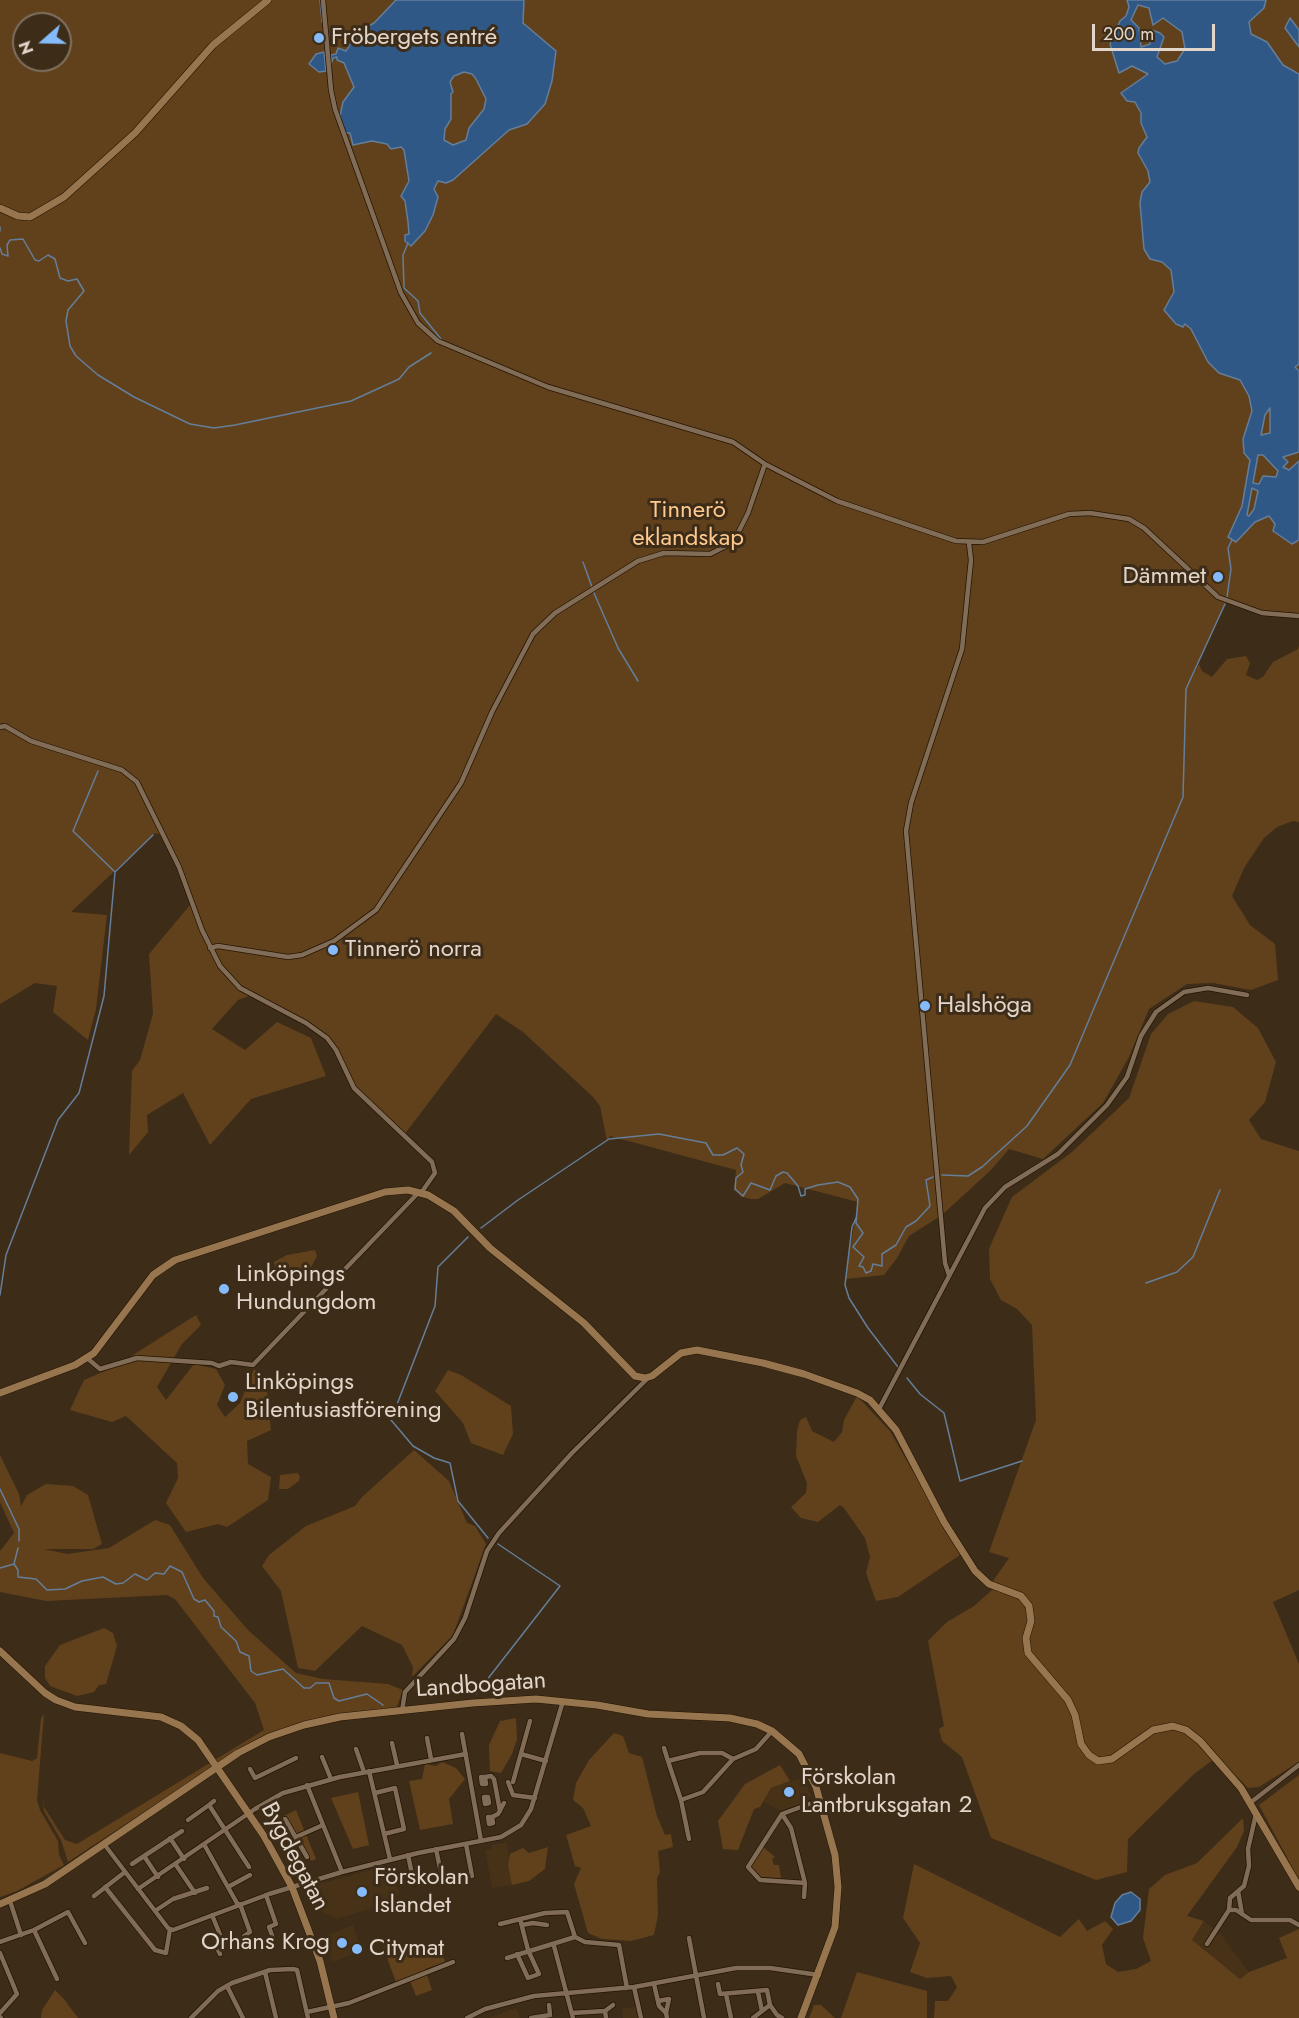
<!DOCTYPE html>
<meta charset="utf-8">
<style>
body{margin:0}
#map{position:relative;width:1299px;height:2018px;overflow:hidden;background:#3d2c18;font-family:Jost,sans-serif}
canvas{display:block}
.north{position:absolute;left:12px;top:12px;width:60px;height:60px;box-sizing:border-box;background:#3d2c18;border:2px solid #7f705f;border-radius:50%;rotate:250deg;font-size:16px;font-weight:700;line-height:24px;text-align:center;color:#e2d6ca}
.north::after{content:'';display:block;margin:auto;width:21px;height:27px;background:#85bbfb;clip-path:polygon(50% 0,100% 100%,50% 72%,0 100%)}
.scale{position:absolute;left:1092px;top:24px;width:123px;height:27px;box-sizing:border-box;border:3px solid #e2d6ca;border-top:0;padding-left:8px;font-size:18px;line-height:21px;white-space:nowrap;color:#e2d6ca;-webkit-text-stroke:4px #3d2c18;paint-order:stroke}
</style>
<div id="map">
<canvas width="1299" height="2018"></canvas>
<div class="north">N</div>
<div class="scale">200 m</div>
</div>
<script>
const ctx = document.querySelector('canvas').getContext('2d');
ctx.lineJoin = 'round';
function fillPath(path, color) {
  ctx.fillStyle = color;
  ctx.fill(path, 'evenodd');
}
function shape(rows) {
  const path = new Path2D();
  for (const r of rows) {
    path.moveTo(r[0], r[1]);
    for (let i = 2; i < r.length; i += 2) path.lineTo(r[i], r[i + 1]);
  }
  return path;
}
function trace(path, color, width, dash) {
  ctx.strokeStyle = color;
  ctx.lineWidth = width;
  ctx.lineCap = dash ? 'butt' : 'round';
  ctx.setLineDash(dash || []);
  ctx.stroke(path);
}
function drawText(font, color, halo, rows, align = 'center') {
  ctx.font = font + ' Jost,sans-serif';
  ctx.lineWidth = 6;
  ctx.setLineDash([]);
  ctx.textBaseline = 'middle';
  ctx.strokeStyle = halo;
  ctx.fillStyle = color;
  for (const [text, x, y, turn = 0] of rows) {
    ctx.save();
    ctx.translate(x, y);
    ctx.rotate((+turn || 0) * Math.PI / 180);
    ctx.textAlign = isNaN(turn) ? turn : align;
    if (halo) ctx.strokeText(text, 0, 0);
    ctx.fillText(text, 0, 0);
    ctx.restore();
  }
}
const built = shape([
 [803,1777,811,1795,803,1803,781,1811,763,1801,771,1788],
 [507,1842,512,1885,492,1888,485,1850,491,1849,491,1845],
 [390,1865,399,1893,390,1903,337,1919,311,1906,303,1888],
 [1204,1921,1220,1933,1249,1972,1240,1979,1192,1940],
 [353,1925,362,1951,332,1962,327,1935],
 [636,2006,641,2018,623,2018,622,2009],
 [516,2008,520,2018,488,2018]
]);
const green = shape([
 [0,0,1299,0,1299,616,1273,615,1226,601,1191,679,1199,664,1202,671,1212,677,1227,659,1246,656,1250,663,1246,675,1257,680,1263,677,1273,662,1298,649,1299,645,1299,822,1293,821,1277,827,1264,838,1244,868,1232,896,1250,925,1275,944,1278,980,1251,990,1213,983,1187,984,1149,1009,1129,1057,1103,1103,1043,1159,1009,1149,991,1170,942,1215,909,1236,897,1258,884,1275,845,1279,858,1202,785,1183,758,1199,752,1199,742,1197,734,1190,736,1170,610,1136,607,1141,600,1106,593,1097,523,1032,496,1014,404,1135,356,1090,338,1055,321,1033,252,995,238,1000,212,1029,245,1050,277,1022,311,1038,326,1076,251,1099,210,1145,183,1093,147,1115,148,1132,129,1155,132,1071,140,1060,153,1014,149,954,190,905,196,914,166,837,155,833,71,912,107,915,96,1009,88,1040,53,1012,57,986,35,983,0,1004],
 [24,24,60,24,60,60,24,60],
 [1194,1001,1233,1007,1258,1028,1276,1062,1265,1102,1249,1120,1261,1139,1299,1151,1299,1590,1273,1602,1299,1664,1299,1762,1259,1787,1248,1788,1217,1757,1194,1774,1128,1839,1127,1872,1096,1880,991,1838,962,1757,942,1741,939,1729,944,1726,928,1641,947,1622,974,1606,999,1584,993,1581,1009,1558,989,1552,1036,1420,1032,1325,1017,1309,1001,1300,990,1279,989,1249,995,1235,1012,1197,1072,1152,1129,1098,1151,1034,1168,1014],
 [315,1250,317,1256,303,1282,285,1279,276,1271,274,1262,287,1255],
 [196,1315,201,1325,182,1344,157,1387,166,1400,194,1364,216,1369,225,1385,217,1405,225,1417,240,1403,254,1369,266,1381,271,1430,247,1441,248,1464,271,1477,268,1500,227,1527,218,1524,186,1532,166,1503,178,1478,177,1463,126,1416,112,1422,70,1410,84,1380,114,1367],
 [448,1370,461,1375,511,1406,513,1434,503,1455,471,1443,463,1423,435,1391],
 [857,1396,890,1431,960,1555,898,1597,876,1601,866,1573,870,1557,865,1538,844,1508,840,1505,818,1522,801,1518,791,1507,806,1493,807,1483,796,1456,797,1431,800,1420,806,1417,812,1431,834,1442,842,1432,844,1420],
 [414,1450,449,1481,467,1523,475,1526,486,1544,453,1635,412,1677,413,1667,402,1645,362,1626,315,1671,298,1668,281,1591,262,1566,269,1555,306,1526,355,1506,362,1497],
 [0,1455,19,1494,21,1506,27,1495,46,1484,73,1486,88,1495,102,1544,93,1549,44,1549,67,1554,109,1548,155,1520,170,1525,203,1578,248,1630,296,1673,323,1679,388,1684,403,1690,396,1709,346,1715,244,1746,68,1862,61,1840,44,1811,42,1791,44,1807,65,1840,77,1844,264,1730,255,1703,175,1599,167,1595,46,1601,0,1592,0,1551,14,1533,0,1502],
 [297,1473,300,1476,299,1481,288,1489,279,1489,280,1475],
 [104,1628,113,1633,117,1646,106,1684,99,1685,94,1692,77,1696,50,1686,45,1678,45,1666,60,1645],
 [44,1714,37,1800,40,1810,58,1841,59,1855,64,1865,17,1891,0,1897,0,1753,32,1761,37,1758,41,1718],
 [516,1718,517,1739,512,1754,501,1773,490,1771,489,1745,500,1721],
 [614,1733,623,1736,629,1753,642,1757,657,1816,665,1835,671,1834,673,1847,658,1851,660,1872,657,1878,658,1915,654,1935,631,1941,602,1939,588,1933,574,1884,581,1868,575,1866,566,1835,591,1826,583,1808,573,1800,576,1783,589,1760],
 [442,1762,456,1768,465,1779,449,1799,453,1824,420,1830,409,1781,422,1779,425,1764,436,1766],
 [780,1765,790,1781,771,1788,760,1807,754,1809,738,1850,723,1849,718,1821,745,1784],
 [1299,1775,1299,1880,1259,1805],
 [358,1792,369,1845,353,1849,331,1798],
 [296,1810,316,1859,311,1861,286,1817,282,1817],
 [1243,1818,1244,1831,1237,1847,1187,1916,1204,1921,1192,1940,1240,1979,1249,1972,1287,1958,1279,1938,1299,1929,1299,2018,934,2018,935,2001,948,2001,957,1987,951,1976,927,1978,910,1972,920,1943,903,1918,914,1864,1060,1937,1079,1919,1087,1931,1105,1921,1113,1929,1102,1945,1106,1964,1118,1972,1136,1969,1151,1961,1143,1938,1149,1889,1165,1875,1197,1863],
 [548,1847,545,1869,529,1881,512,1885,508,1865,510,1854,523,1848,529,1853],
 [763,1847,775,1857,772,1859,774,1865,779,1865,781,1878,761,1877,751,1868],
 [439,1943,445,1962,425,1969,432,1990,416,1996,410,1981,397,1985,383,1947,390,1945,403,1950,420,1944,422,1949],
 [857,1972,927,1991,927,2018,841,2018],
 [55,1990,64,1999,78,2018,41,2018,42,2010],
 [814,2005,821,2005,835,2018,809,2018]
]);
const water = shape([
 [396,0,524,0,523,23,556,51,552,81,545,104,527,124,509,130,453,180,446,183,438,181,434,189,438,197,433,215,425,231,411,246,405,241,405,235,409,234,408,222,405,201,401,196,409,181,404,150,401,147,391,149,387,144,372,141,353,145,350,133,345,133,340,116,343,102,354,87,344,63,337,60,337,57,333,58,331,64,331,55,336,54,338,48,346,51,357,33,374,23,396,0],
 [464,72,472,74,476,79,486,99,484,109,469,128,466,140,453,145,444,140,445,129,451,119,451,94,453,92,450,82,454,76,464,72],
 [1127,0,1266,0,1264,8,1249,22,1251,34,1267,42,1283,65,1299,74,1299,364,1295,367,1299,371,1299,452,1283,457,1288,462,1283,467,1289,470,1299,461,1299,540,1292,544,1273,531,1275,524,1269,516,1255,522,1236,542,1228,537,1242,506,1250,460,1244,453,1243,439,1252,411,1249,396,1240,380,1219,373,1208,362,1191,329,1185,324,1183,327,1176,324,1164,310,1174,292,1171,270,1162,262,1150,259,1144,249,1140,203,1142,192,1150,182,1148,171,1138,153,1139,148,1147,137,1141,123,1141,113,1135,102,1127,101,1121,93,1148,74,1132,66,1119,73,1110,44,1120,21,1126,16,1129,7,1127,0],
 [1138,5,1149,8,1153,25,1163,18,1182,32,1185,49,1177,61,1165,64,1157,57,1164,37,1160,33,1152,30,1150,44,1141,47,1139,28,1131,20,1138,5],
 [1270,408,1270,433,1261,435,1265,415,1270,408],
 [1258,455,1263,455,1278,471,1276,477,1263,476,1259,484,1253,483,1258,455],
 [1252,488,1258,491,1254,509,1249,516,1247,515,1252,488],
 [1290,18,1299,30,1299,47,1285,28,1290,18],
 [324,52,326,71,319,72,309,64,316,54,324,52],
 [1131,1892,1140,1899,1140,1910,1131,1921,1118,1925,1111,1917,1115,1903,1122,1895,1131,1892]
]);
const stream = shape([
 [320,0,322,22],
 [0,227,0,231],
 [408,243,403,255,404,288,418,301,420,313,441,339],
 [0,248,2,254,8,256,7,245,10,240,23,239,35,260,39,261,48,255,55,259,60,278,68,281,77,279,84,291,68,310,66,321,70,346,76,356,98,375,134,397,190,424,214,428,235,425,351,401,399,379,409,367,431,353],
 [583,562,592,587],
 [594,593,618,648,638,681],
 [1227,597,1231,569,1228,548,1232,540],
 [115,872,153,835],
 [942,1175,968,1176,982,1167,1027,1126,1070,1065,1183,797,1186,689,1225,604],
 [856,1218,852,1227,845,1285,849,1298,868,1328,898,1367],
 [481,1228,518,1200,609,1139,659,1134,706,1143,713,1155,723,1155,737,1148,744,1154,741,1165,743,1172,736,1178,735,1189,743,1196,751,1183,770,1190,776,1176,783,1172,787,1173,798,1186,801,1196,805,1195,805,1189,818,1185,838,1182,850,1187,858,1199,856,1223,863,1233,853,1247,864,1257,859,1266,863,1267,866,1273,871,1271,873,1264,882,1266,882,1254,896,1245,906,1227,916,1221,930,1206,926,1180,933,1177],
 [468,1237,438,1267,435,1306,391,1420,413,1446,434,1458,450,1463,458,1501,488,1538],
 [1146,1283,1177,1272,1193,1257,1220,1190],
 [0,1295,6,1255,58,1120,79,1093,104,996,115,872,73,831,98,771],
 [907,1378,920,1394,944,1413,960,1481,1022,1461],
 [0,1489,19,1529,19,1541],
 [14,1564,18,1548],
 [0,1568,14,1564,18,1570,18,1577,36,1579,47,1590,65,1589,82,1581,103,1577,116,1584,123,1583,135,1574,147,1580,155,1573,164,1574,170,1566,182,1572,194,1599,199,1602,205,1600,214,1611,214,1616,218,1617,221,1627,236,1641,240,1652,249,1656,251,1671,257,1675,283,1669,304,1688,310,1688,316,1683,329,1683,334,1698,339,1701,367,1694,383,1705],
 [476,1694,560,1586,498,1544]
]);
const street = shape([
 [323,0,331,90,335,109,401,293,418,323,438,341,548,387,733,442,765,464,837,501,956,541,983,542,1069,514,1090,513,1129,519,1144,528,1218,597,1262,613,1299,616],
 [0,727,5,726,31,741,122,770,137,782,179,867,202,930,220,966,240,988,306,1023,327,1038,336,1050,354,1088,432,1162,435,1173,421,1193],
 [210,948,218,946,288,957,302,955,334,941,376,910,461,783,492,712,533,634,555,613,638,561,664,553,710,554,728,545,735,539,748,513,765,464],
 [949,1275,945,1263,906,831,911,803,962,649,971,560,969,543],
 [87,1358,100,1369,137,1358,212,1363,219,1366,231,1362,253,1365,419,1192],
 [879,1409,985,1208,1005,1187,1058,1154,1107,1105,1127,1077,1141,1036,1156,1012,1184,992,1208,988,1247,995],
 [402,1711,405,1692,454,1639,465,1618,487,1551,499,1533,572,1453,648,1378],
 [462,1734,481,1841],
 [427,1738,431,1759],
 [392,1743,397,1765],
 [664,1748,668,1761],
 [356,1749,364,1772],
 [521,1754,546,1761],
 [322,1757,331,1779],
 [250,1769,255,1778,296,1758],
 [369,1771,390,1859],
 [481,1777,485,1777,486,1784,482,1784,481,1777],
 [485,1777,491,1776,494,1779,500,1811],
 [508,1782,513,1795,535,1798],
 [513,1782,530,1721],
 [307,1785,342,1872],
 [375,1793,395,1788,404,1829,384,1834],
 [484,1797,488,1797,489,1803,485,1804,484,1797],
 [681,1800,703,1792,733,1759],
 [214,1801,209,1805,249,1867],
 [1250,1803,1299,1765],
 [782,1814,791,1828,805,1883,760,1880,748,1867,782,1814,820,1800],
 [488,1817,492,1817,493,1823,489,1824,488,1817],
 [492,1817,498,1814,504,1803],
 [285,1819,307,1857],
 [188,1820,209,1805],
 [296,1837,323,1825],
 [170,1838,184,1859],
 [689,1839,681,1800,668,1761,700,1753,722,1753,733,1759,756,1749,772,1731],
 [104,1844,168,1928,173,1930,269,1894,342,1872,418,1853,501,1837,521,1825,531,1809,563,1701],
 [466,1844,472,1876],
 [205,1846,238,1905],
 [436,1849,442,1878],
 [408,1855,414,1884],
 [144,1856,158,1877],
 [132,1864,182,1831],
 [176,1865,195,1893],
 [105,1887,155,1950,166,1953,170,1929],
 [228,1887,250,1875],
 [138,1889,255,1809,283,1793,340,1777,466,1754],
 [1238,1891,1242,1914],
 [266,1895,276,1924,269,1927,273,1938],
 [94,1896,125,1872],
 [804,1897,805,1883],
 [10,1901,21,1935],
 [240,1904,250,1932,244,1936,248,1947],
 [1229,1910,1236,1910,1251,1920,1290,1920,1299,1925],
 [155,1911,173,1899,207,1888],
 [212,1915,223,1942,216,1946,220,1954],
 [500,1924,545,1913,567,1912,575,1937],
 [522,1925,533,1923,547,1925],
 [34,1930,57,1979],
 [689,1938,704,2018],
 [0,1942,34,1930,68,1912,85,1943],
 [1207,1944,1229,1910,1230,1898,1244,1886,1249,1866,1248,1849,1256,1814],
 [554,1946,573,2018],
 [0,1953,17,1994,0,2013],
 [517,1954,528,1978,539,1974,528,1950,520,1919],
 [507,1958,575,1937,585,1942,619,1945,627,1988],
 [265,1972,276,2018],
 [654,1984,659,2006,666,2013,667,2018],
 [718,1984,720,1994,767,1990,770,2005,777,2015,782,2018],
 [227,1986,243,2018],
 [634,1987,641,2018],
 [758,1992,762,2011],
 [726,1994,731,2018],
 [658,2001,669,1999,666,2013],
 [307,2012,349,2003,453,1962],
 [572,2013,605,2011],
 [0,2017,1,2018],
 [191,2018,218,1991,232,1983,270,1970,293,1969,297,1970,308,2018],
 [467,2018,485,2009,534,1996,634,1987,736,1968,770,1968,819,1975],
 [531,2018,550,2015,549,2005],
 [606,2018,605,2011,613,2005],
 [753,2018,770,2005]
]);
const secondary = shape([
 [0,208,18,216,30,217,64,197,135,133,213,45,268,0],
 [0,1393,75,1365,94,1353,153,1275,175,1260,385,1192,408,1190,428,1195,454,1211,490,1248,584,1323,635,1376,645,1378,652,1376,681,1353,697,1350,763,1363,804,1374,857,1393,870,1400,896,1430,944,1522,975,1571,989,1584,1021,1596,1029,1606,1031,1621,1026,1638,1028,1653,1068,1700,1075,1715,1081,1744,1089,1755,1098,1761,1112,1759,1153,1730,1173,1726,1186,1730,1200,1741,1241,1788,1299,1887],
 [0,1651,45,1693,56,1700,75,1707,161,1717,181,1726,198,1740,264,1836,292,1887,320,1961,334,2018],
 [0,1904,45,1884,238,1753,269,1737,304,1725,340,1717,473,1703,536,1699,597,1705,648,1714,730,1718,757,1724,772,1731,799,1754,816,1787,835,1855,838,1887,835,1927,801,2018]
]);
const markers = [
 [319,38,6,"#85bbfb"],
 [1218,577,6,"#85bbfb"],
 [333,950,6,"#85bbfb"],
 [925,1006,6,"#85bbfb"],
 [224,1289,6,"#85bbfb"],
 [233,1397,6,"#85bbfb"],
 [789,1792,6,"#85bbfb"],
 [362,1892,6,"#85bbfb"],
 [342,1943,6,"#85bbfb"],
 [357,1949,6,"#85bbfb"]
];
const poiNames = [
 ["Fröbergets entré",331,38],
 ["Dämmet",1206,577,"right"],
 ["Tinnerö norra",345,950],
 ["Halshöga",937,1006],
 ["Linköpings",236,1275],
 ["Hundungdom",236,1303],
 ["Linköpings",245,1383],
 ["Bilentusiastförening",245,1411],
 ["Förskolan",801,1778],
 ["Lantbruksgatan 2",801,1806],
 ["Förskolan",374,1878],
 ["Islandet",374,1906],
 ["Orhans Krog",330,1943,"right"],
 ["Citymat",369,1949]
];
const parkNames = [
 ["Tinnerö",688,511],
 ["eklandskap",688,539]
];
const streetNames = [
 ["Landbogatan",481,1686,-4],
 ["Bygdegatan",294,1857,62]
];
fillPath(built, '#473117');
fillPath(green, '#60411c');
fillPath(water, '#2f5886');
trace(water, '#657e9a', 1.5);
trace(stream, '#657e9a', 1.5);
trace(street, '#241402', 6);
trace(secondary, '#241402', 8);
trace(street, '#816d57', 4.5);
trace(secondary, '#97764f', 7);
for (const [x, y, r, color] of markers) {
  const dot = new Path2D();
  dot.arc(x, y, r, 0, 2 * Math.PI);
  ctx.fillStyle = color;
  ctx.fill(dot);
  trace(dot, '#3d2c18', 2);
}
drawText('24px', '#e2d6ca', '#3d2c18', poiNames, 'left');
drawText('24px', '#fec98f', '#3d2c18', parkNames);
drawText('24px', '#e2d6ca', '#3d2c18', streetNames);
</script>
